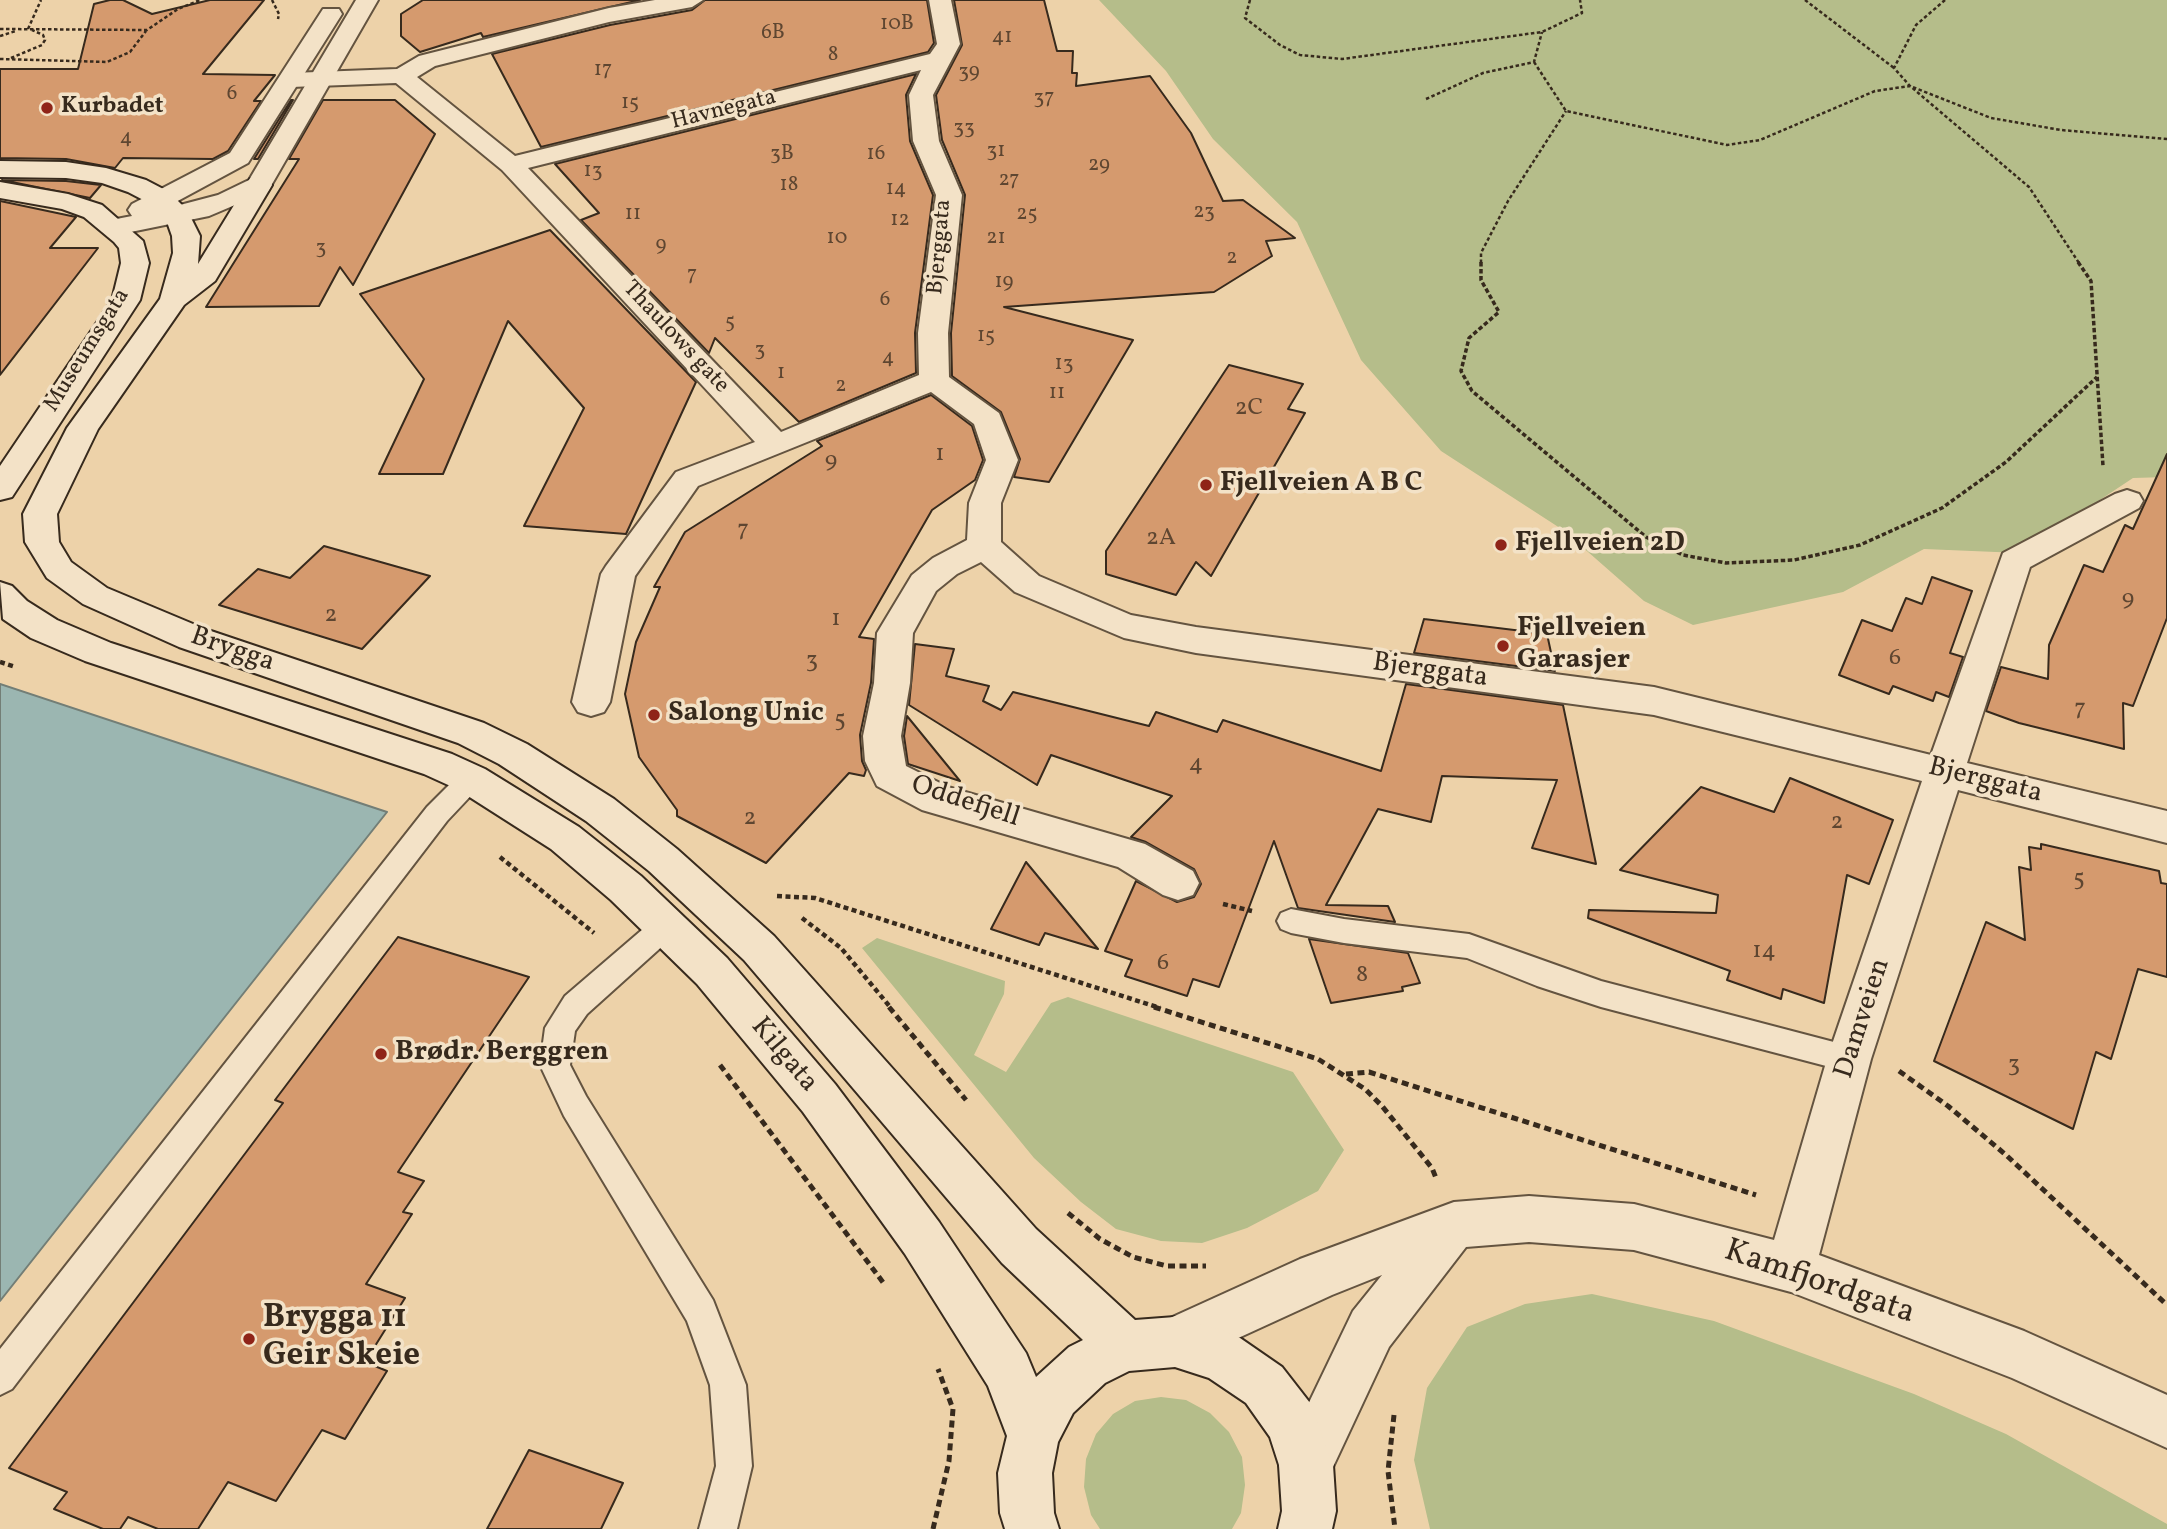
<!DOCTYPE html>
<meta charset="utf-8">
<style>
body{margin:0}
canvas{display:block;background:#edd2a9}
</style>
<canvas width="2167" height="1529"></canvas>
<script>
const ctx = document.querySelector('canvas').getContext('2d');
ctx.lineJoin = 'round';
function fillPath(path, color) {
  ctx.fillStyle = color;
  ctx.fill(path, 'evenodd');
}
function shape(rows) {
  const path = new Path2D();
  for (const r of rows) {
    path.moveTo(r[0], r[1]);
    for (let i = 2; i < r.length; i += 2) path.lineTo(r[i], r[i + 1]);
  }
  return path;
}
function trace(path, color, width, dash) {
  ctx.strokeStyle = color;
  ctx.lineWidth = width;
  ctx.lineCap = dash ? 'butt' : 'round';
  ctx.setLineDash(dash || []);
  ctx.stroke(path);
}
function drawText(font, color, halo, rows, align = 'center') {
  ctx.font = font + ' Vollkorn,serif';
  ctx.lineWidth = 7;
  ctx.setLineDash([]);
  ctx.textBaseline = 'middle';
  ctx.strokeStyle = halo;
  ctx.fillStyle = color;
  for (const [text, x, y, turn = 0] of rows) {
    ctx.save();
    ctx.translate(x, y);
    ctx.rotate((+turn || 0) * Math.PI / 180);
    ctx.textAlign = isNaN(turn) ? turn : align;
    if (halo) ctx.strokeText(text, 0, 0);
    ctx.fillText(text, 0, 0);
    ctx.restore();
  }
}
const green = shape([
 [1099,0,2167,0,2167,477,2133,478,2020,553,1924,549,1843,592,1693,625,1644,601,1563,530,1441,451,1361,360,1297,222,1213,139,1166,71],
 [877,938,1005,981,1004,994,974,1055,1006,1072,1051,1003,1068,997,1293,1072,1344,1150,1318,1191,1247,1228,1202,1243,1161,1241,1116,1229,1081,1202,1034,1158,862,948],
 [1592,1294,1714,1321,1914,1394,2006,1434,2167,1524,2167,1529,1430,1529,1414,1460,1427,1388,1467,1327,1525,1304],
 [1161,1397,1186,1400,1210,1413,1229,1432,1242,1457,1245,1485,1241,1513,1232,1529,1100,1529,1091,1515,1084,1487,1086,1459,1096,1434,1113,1414,1135,1401]
]);
const water = shape([
 [0,684,387,812,0,1301,0,684]
]);
const building = shape([
 [110,0,123,0,152,14,210,0,264,0,203,74,275,75,254,101,261,101,228,151,213,159,123,158,115,168,66,159,0,158,0,69,78,69,94,4,110,0],
 [423,0,640,0,483,37,481,33,420,52,401,36,401,14,423,0],
 [705,0,927,0,934,43,928,52,541,147,492,54,610,25,692,10,705,0],
 [954,0,1044,0,1057,51,1073,51,1072,73,1077,73,1076,86,1150,76,1191,133,1223,201,1243,200,1295,238,1266,241,1272,256,1214,292,1004,307,1133,340,1049,482,1014,477,1020,459,1001,412,952,376,951,333,965,195,942,140,936,95,962,45,954,0],
 [916,74,906,95,910,141,933,195,915,333,916,373,799,422,715,338,709,353,581,220,599,213,555,164,916,74],
 [291,100,293,100,258,159,254,159,291,100],
 [323,100,395,100,435,134,353,285,340,267,319,306,206,307,299,159,289,159,323,100],
 [2,180,66,181,101,185,90,198,2,180],
 [0,201,76,217,50,248,98,248,0,375,0,201],
 [550,230,696,382,626,534,524,526,584,408,508,321,443,474,379,474,424,379,360,294,550,230],
 [1229,365,1303,384,1288,409,1305,413,1211,576,1196,562,1176,595,1106,574,1106,551,1229,365],
 [931,395,972,426,983,460,975,480,932,510,859,637,874,639,871,683,860,735,862,761,866,770,864,776,849,773,766,863,677,816,677,810,639,757,625,694,636,642,660,587,654,587,685,532,822,446,817,441,931,395],
 [2167,454,2167,618,2133,706,2123,703,2124,749,2019,723,1986,711,2001,667,2048,679,2049,645,2084,565,2103,572,2125,525,2133,529,2167,454],
 [324,546,430,576,362,649,219,605,258,569,290,578,324,546],
 [1932,577,1972,591,1950,653,1963,657,1949,697,1936,692,1933,701,1893,686,1889,694,1839,675,1862,620,1892,631,1906,598,1922,604,1932,577],
 [1424,619,1547,634,1555,671,1414,653,1424,619],
 [915,644,954,649,946,676,989,686,983,701,1001,710,1013,692,1149,726,1156,712,1217,732,1223,720,1381,771,1406,684,1563,705,1596,864,1532,848,1557,780,1442,776,1431,822,1378,809,1326,905,1388,906,1395,922,1298,908,1274,841,1219,987,1193,979,1187,996,1125,976,1132,960,1105,951,1136,881,1177,902,1194,897,1201,884,1194,869,1146,842,1131,837,1172,796,1051,755,1037,785,909,705,915,644],
 [907,716,960,781,908,764,904,736,907,716],
 [1790,778,1893,820,1869,884,1847,875,1824,1003,1783,989,1781,999,1727,980,1730,971,1588,918,1589,910,1716,913,1718,895,1620,870,1701,787,1774,812,1790,778],
 [2041,844,2159,871,2161,883,2167,884,2167,977,2138,969,2111,1059,2096,1052,2073,1129,1934,1061,1986,922,2025,940,2019,867,2031,870,2029,847,2041,849,2041,844],
 [1026,862,1098,949,1045,933,1039,945,991,929,1026,862],
 [398,937,529,977,398,1172,424,1181,403,1212,412,1214,366,1284,405,1298,365,1362,387,1371,345,1439,322,1430,276,1501,228,1482,198,1529,158,1529,128,1517,120,1529,103,1529,54,1509,67,1492,9,1468,283,1103,275,1100,398,937],
 [1309,939,1408,953,1420,983,1402,987,1403,991,1331,1003,1309,939],
 [529,1450,623,1483,601,1529,487,1529,529,1450]
]);
const pathFar3 = shape([
 [272,0,279,14,278,19],
 [1250,0,1245,18,1280,45,1300,55,1342,59,1542,32,1582,13,1580,0],
 [1805,0,1894,68],
 [1945,0,1916,25,1894,68,1910,86,2029,187,2079,263],
 [0,29,147,30,178,9,200,0],
 [28,29,41,0],
 [0,36,16,31],
 [11,58,42,45,45,40,43,35,32,30],
 [0,59,107,62,130,52,146,31],
 [1534,62,1566,111,1727,145,1760,140,1875,91,1910,86,1991,118,2061,130,2167,139],
 [1426,99,1483,73,1534,62,1542,32],
 [1481,263,1481,253,1508,201,1566,111]
]);
const pathFar2 = shape([
 [1481,262,1481,280,1499,312,1469,338,1461,371,1472,391,1646,537,1683,555,1726,563,1794,560,1860,545,1942,508,2006,462,2097,377],
 [2078,262,2091,281,2103,466]
]);
const pathFar1 = shape([
 [0,662,16,667],
 [500,857,594,933],
 [777,896,815,898,1160,1008],
 [1223,904,1252,911],
 [802,918,841,948,891,1008]
]);
const path = shape([
 [889,1007,966,1100],
 [1154,1007,1318,1059,1365,1089,1382,1106,1432,1168,1436,1178],
 [720,1065,885,1285],
 [1899,1071,1948,1106,2006,1155,2167,1305],
 [1346,1074,1369,1072,1756,1195],
 [1068,1213,1100,1239,1133,1257,1167,1266,1206,1266],
 [1394,1415,1388,1471,1395,1529],
 [933,1529,949,1461,953,1409,938,1369]
]);
const service = shape([
 [471,769,480,772,484,779,480,786,447,821,12,1389,0,1395,0,1349,427,807,462,772,471,769],
 [1291,909,1344,919,1469,934,1601,981,1849,1046,1860,1049,1864,1059,1860,1069,1849,1072,1601,1007,1537,986,1467,958,1344,943,1291,933,1281,929,1277,921,1281,913,1291,909],
 [667,913,677,917,681,925,677,933,587,1014,575,1031,570,1065,586,1096,713,1300,746,1385,752,1466,737,1529,699,1529,716,1466,710,1385,687,1321,564,1116,540,1065,545,1028,565,996,657,917,667,913]
]);
const minor = shape([
 [655,0,703,0,692,7,609,22,435,66,417,77,515,156,930,54,937,44,929,0,951,0,960,44,933,95,939,141,962,195,948,333,949,377,999,413,1018,460,1001,503,1001,542,1039,576,1131,615,1196,627,1654,687,1931,755,2003,553,2115,494,2127,490,2139,494,2143,501,2139,508,2030,567,1967,763,2167,811,2167,843,1958,790,1871,1059,1819,1255,2024,1331,2167,1395,2167,1448,2012,1378,1791,1292,1634,1250,1529,1242,1466,1247,1389,1347,1325,1484,1306,1492,1287,1484,1279,1465,1353,1311,1382,1275,1332,1295,1175,1367,1157,1360,1150,1342,1157,1324,1300,1259,1454,1202,1529,1196,1634,1204,1774,1240,1827,1059,1922,781,1654,715,1196,653,1124,638,1015,592,981,562,957,574,936,591,913,633,910,683,901,736,906,766,948,787,1145,844,1193,871,1199,883,1193,895,1178,900,1163,895,1118,867,922,810,877,786,865,761,863,736,874,683,877,633,912,575,933,558,967,540,969,503,986,460,974,424,931,392,698,486,635,576,610,702,604,712,591,716,578,712,572,702,601,574,606,566,676,472,755,442,502,170,396,83,291,87,283,85,279,80,283,75,291,73,397,69,419,56,609,8,655,0],
 [921,70,909,95,913,141,936,195,918,333,919,375,781,432,528,168,921,70]
]);
const tertiary = shape([
 [356,0,378,0,268,191,209,216,116,235,106,233,103,227,106,221,132,216,128,210,132,204,230,153,323,9,339,9,342,14,248,163,161,210,218,195,249,180,356,0]
]);
const secondary = shape([
 [0,161,66,162,106,168,146,180,169,192,187,210,200,236,198,264,250,179,268,179,272,185,215,281,184,305,98,429,57,514,59,542,71,562,107,588,205,629,484,723,527,744,614,799,677,849,774,936,1036,1229,1135,1320,1175,1317,1222,1330,1240,1338,1282,1367,1310,1403,1333,1465,1336,1511,1332,1529,1278,1529,1282,1511,1279,1465,1270,1437,1246,1403,1209,1378,1175,1367,1129,1371,1105,1383,1073,1413,1058,1442,1052,1473,1054,1513,1059,1529,1005,1529,1000,1513,998,1473,1007,1436,988,1386,905,1254,803,1112,697,984,611,900,551,849,457,789,424,774,85,661,31,638,3,619,0,582,12,586,27,601,57,620,111,643,452,754,485,769,579,827,641,876,727,958,835,1084,939,1222,1026,1353,1036,1377,1069,1347,1083,1340,1002,1263,744,960,649,871,586,821,499,764,458,743,179,647,83,604,47,578,25,542,23,514,67,428,160,299,173,253,172,236,166,219,151,204,128,192,102,183,66,178,0,177,0,161],
 [0,182,68,194,102,205,143,241,149,263,140,300,12,497,0,500,0,466,112,300,121,263,119,248,114,242,84,217,62,209,0,198,0,182]
]);
const markers = [
 [47,108,7,"#8f2418"],
 [1206,485,7,"#8f2418"],
 [1501,545,7,"#8f2418"],
 [1503,646,7,"#8f2418"],
 [654,715,7,"#8f2418"],
 [381,1054,7,"#8f2418"],
 [249,1339,7,"#8f2418"]
];
const farNumbernames = [
 ["10B",897,25],
 ["6B",773,34],
 ["41",1002,38],
 ["8",833,56],
 ["17",603,71],
 ["39",969,73],
 ["6",232,95],
 ["37",1044,99],
 ["15",630,104],
 ["33",964,129],
 ["4",126,139],
 ["31",996,152],
 ["3B",782,155],
 ["16",876,155],
 ["29",1099,166],
 ["13",593,172],
 ["27",1009,181],
 ["18",789,186],
 ["14",896,190],
 ["23",1204,213],
 ["11",633,215],
 ["25",1027,215],
 ["12",900,221],
 ["10",837,239],
 ["21",996,239],
 ["9",661,246],
 ["3",321,249],
 ["2",1232,259],
 ["7",692,276],
 ["19",1004,283],
 ["6",885,301],
 ["5",730,323],
 ["15",986,337],
 ["3",760,351],
 ["4",888,359],
 ["13",1064,365],
 ["1",781,374],
 ["2",841,387],
 ["11",1057,394]
];
const farPoinames = [
 ["Kurbadet",61,108]
];
const farStreetnames = [
 ["Havnegata",724,111,-14],
 ["Bjerggata",941,247,-85],
 ["Thaulows gate",675,338,47],
 ["Museumsgata",88,351,-58]
];
const numberNames = [
 ["2C",1249,410],
 ["1",940,456],
 ["9",831,463],
 ["7",743,532],
 ["2A",1161,540],
 ["9",2128,601],
 ["2",331,617],
 ["1",836,621],
 ["6",1895,660],
 ["3",812,663],
 ["7",2080,711],
 ["5",840,722],
 ["4",1196,766],
 ["2",750,820],
 ["2",1837,824],
 ["5",2079,881],
 ["14",1764,953],
 ["6",1163,965],
 ["8",1362,977],
 ["3",2014,1067]
];
const poiNames = [
 ["Fjellveien A B C",1220,485],
 ["Fjellveien 2D",1515,545],
 ["Fjellveien",1517,630],
 ["Garasjer",1517,662],
 ["Salong Unic",668,715],
 ["Brødr. Berggren",395,1054]
];
const streetNames = [
 ["Brygga",232,651,19],
 ["Bjerggata",1430,672,8],
 ["Bjerggata",1985,782,14],
 ["Oddefjell",965,803,18],
 ["Damveien",1864,1019,-72],
 ["Kilgata",783,1056,50]
];
const nearStreetnames = [
 ["Kamfjordgata",1819,1284,19]
];
const nearPoinames = [
 ["Brygga 11",263,1320],
 ["Geir Skeie",263,1358]
];
fillPath(green, '#b5bd8a');
fillPath(water, '#9bb6b1');
trace(water, '#737e76', 2);
fillPath(building, '#d59a6e');
trace(building, '#372a1d', 2);
trace(service, '#645440', 4);
trace(minor, '#645440', 4);
trace(tertiary, '#645440', 4);
trace(secondary, '#372a1d', 4);
trace(pathFar3, '#372a1d', 2.5, [3.5, 2.5]);
trace(pathFar2, '#372a1d', 3.5, [4.5, 2.5]);
trace(pathFar1, '#372a1d', 4.5, [5, 3.5]);
trace(path, '#372a1d', 5, [7, 4.5]);
fillPath(service, '#f3e2c7');
fillPath(minor, '#f3e2c7');
fillPath(tertiary, '#f3e2c7');
fillPath(secondary, '#f3e2c7');
for (const [x, y, r, color] of markers) {
  const dot = new Path2D();
  dot.arc(x, y, r, 0, 2 * Math.PI);
  ctx.fillStyle = color;
  ctx.fill(dot);
  trace(dot, '#f3e2c7', 2.5);
}
drawText('21px', '#5e4631', null, farNumbernames);
drawText('bold 23px', '#372a1d', '#f3e2c7', farPoinames, 'left');
drawText('23px', '#372a1d', '#f3e2c7', farStreetnames);
drawText('24px', '#5e4631', null, numberNames);
drawText('bold 28px', '#372a1d', '#f3e2c7', poiNames, 'left');
drawText('28px', '#372a1d', '#f3e2c7', streetNames);
drawText('33px', '#372a1d', '#f3e2c7', nearStreetnames);
drawText('bold 33px', '#372a1d', '#f3e2c7', nearPoinames, 'left');
</script>
